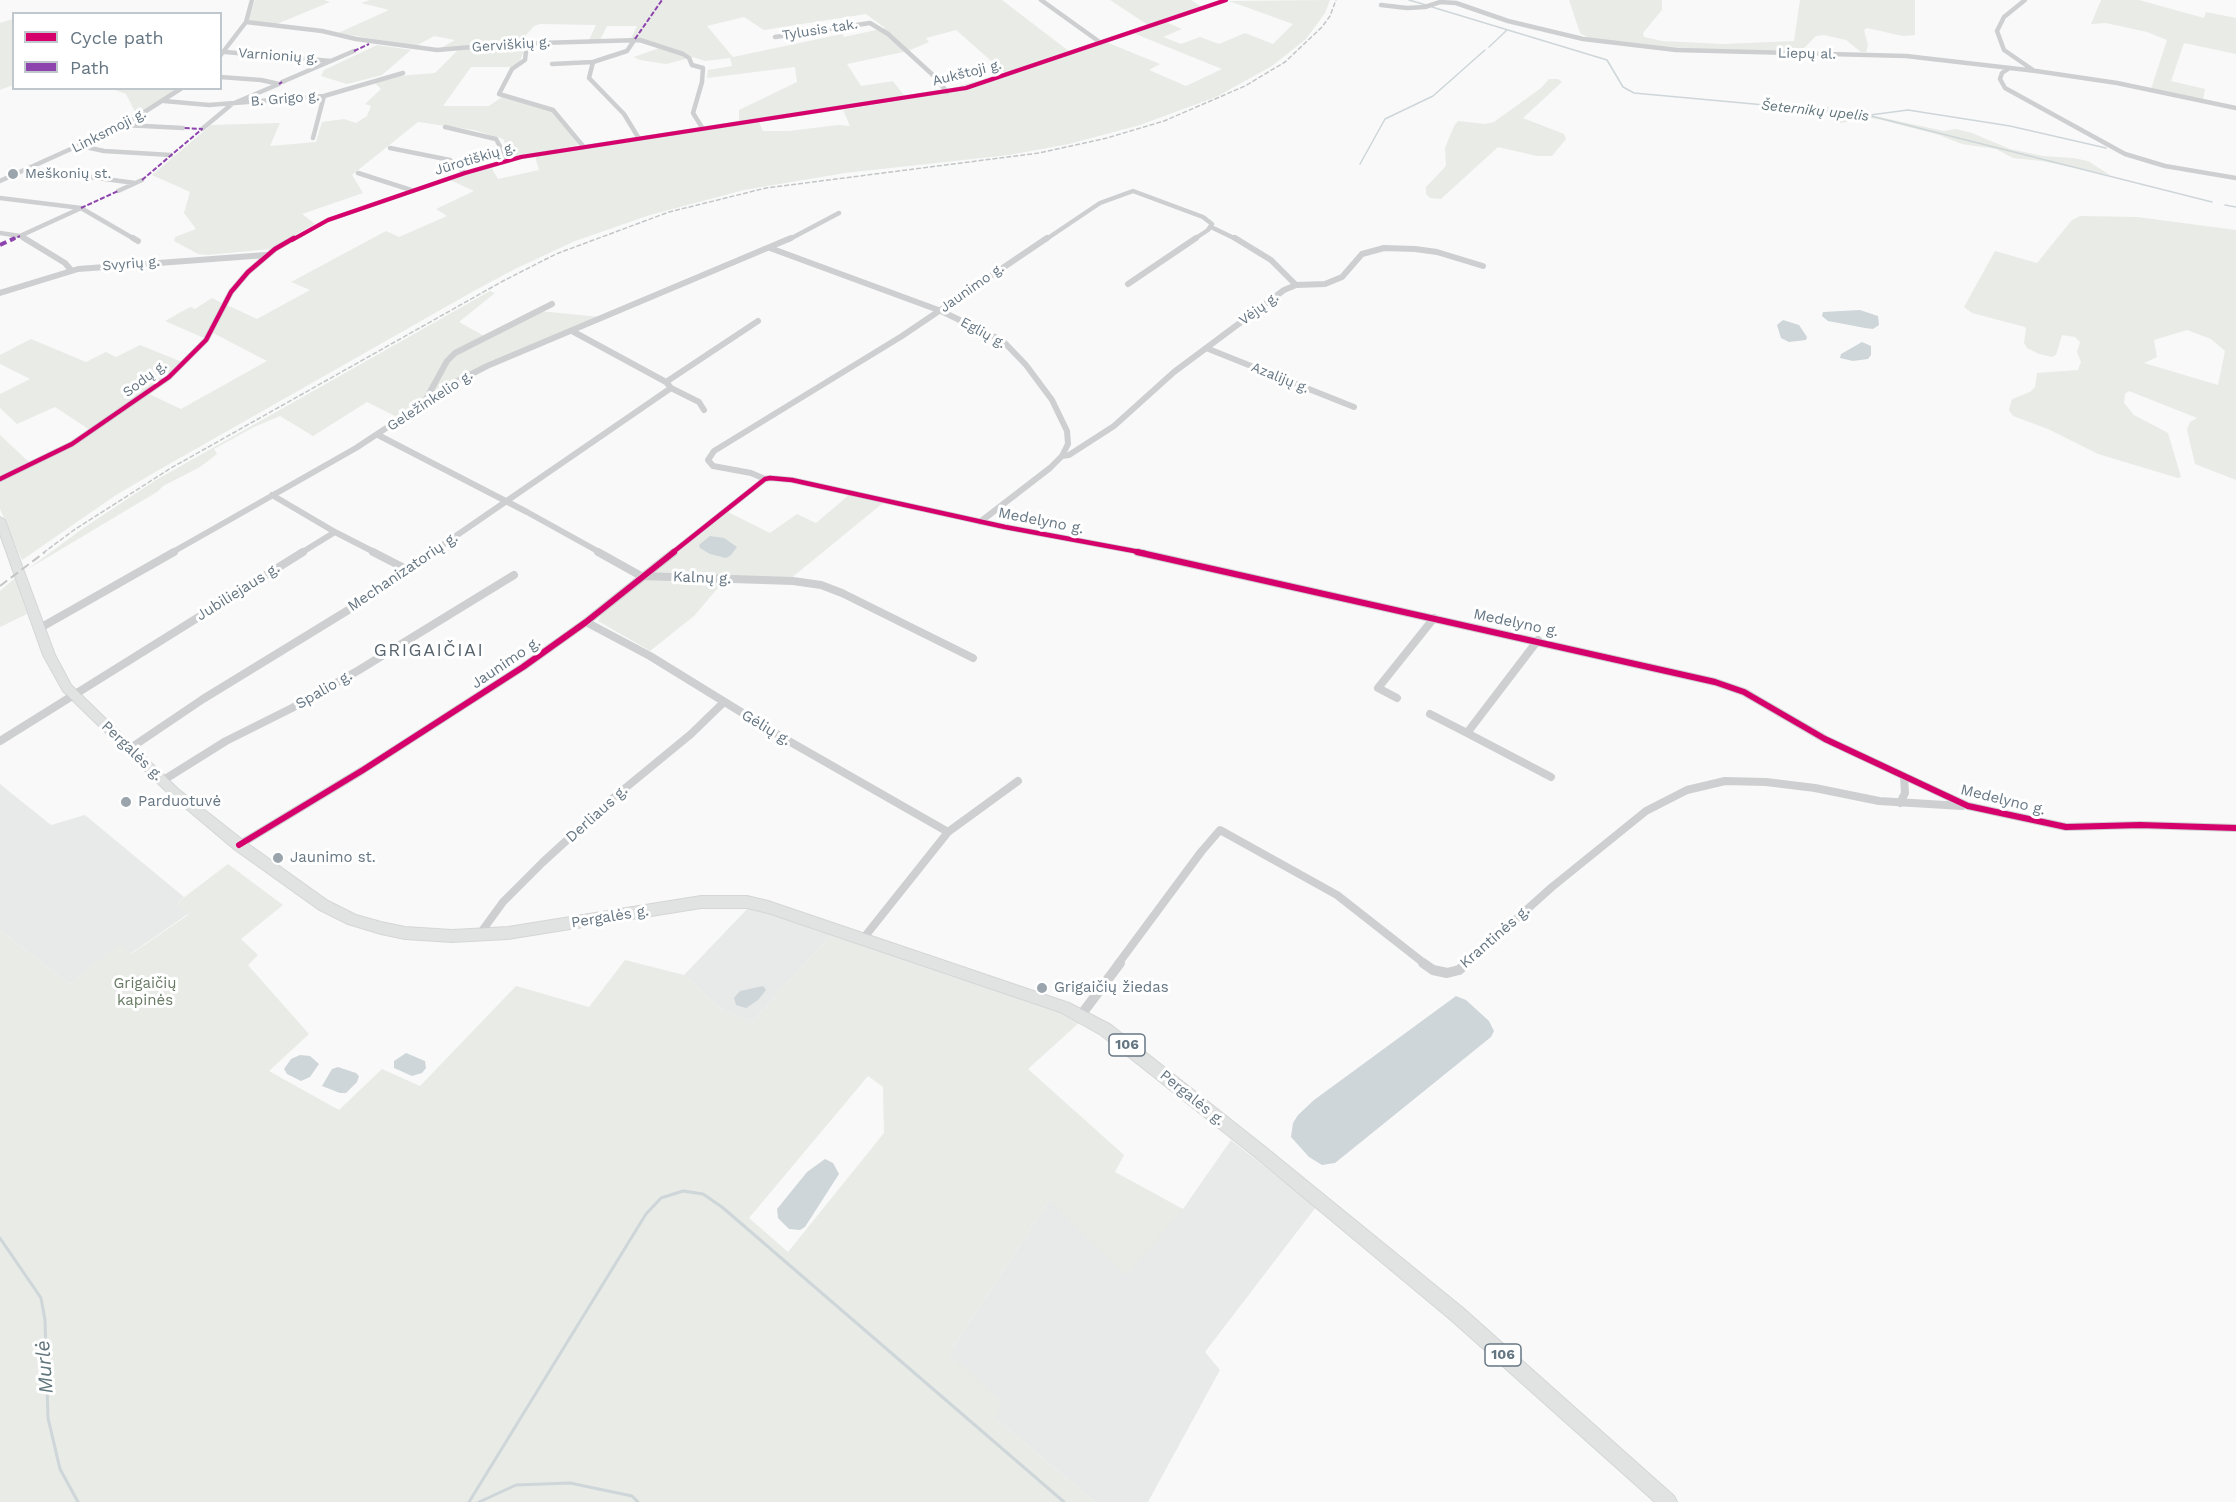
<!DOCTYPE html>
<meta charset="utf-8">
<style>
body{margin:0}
#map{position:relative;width:2236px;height:1502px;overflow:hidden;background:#f9f9f9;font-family:"Work Sans",sans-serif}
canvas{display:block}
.legend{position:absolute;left:12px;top:12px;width:210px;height:78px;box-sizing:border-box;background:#fff;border:2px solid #c1c8cd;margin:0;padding:8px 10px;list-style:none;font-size:18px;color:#657683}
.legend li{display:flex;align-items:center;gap:12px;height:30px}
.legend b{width:30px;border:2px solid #c1c8cd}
</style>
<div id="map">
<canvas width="2236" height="1502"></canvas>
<ul class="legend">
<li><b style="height:8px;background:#d6006c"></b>Cycle path</li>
<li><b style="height:8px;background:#8e44ad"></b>Path</li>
</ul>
</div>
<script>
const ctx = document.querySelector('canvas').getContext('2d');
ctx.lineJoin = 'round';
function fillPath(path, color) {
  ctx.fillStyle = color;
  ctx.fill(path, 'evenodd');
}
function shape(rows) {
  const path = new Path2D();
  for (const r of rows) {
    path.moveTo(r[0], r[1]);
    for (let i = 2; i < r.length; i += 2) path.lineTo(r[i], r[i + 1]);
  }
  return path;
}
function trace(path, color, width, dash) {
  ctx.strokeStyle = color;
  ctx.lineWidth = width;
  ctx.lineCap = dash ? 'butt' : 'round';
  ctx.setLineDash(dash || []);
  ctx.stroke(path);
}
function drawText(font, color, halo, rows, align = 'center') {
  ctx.font = font + ' "Work Sans",sans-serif';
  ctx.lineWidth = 6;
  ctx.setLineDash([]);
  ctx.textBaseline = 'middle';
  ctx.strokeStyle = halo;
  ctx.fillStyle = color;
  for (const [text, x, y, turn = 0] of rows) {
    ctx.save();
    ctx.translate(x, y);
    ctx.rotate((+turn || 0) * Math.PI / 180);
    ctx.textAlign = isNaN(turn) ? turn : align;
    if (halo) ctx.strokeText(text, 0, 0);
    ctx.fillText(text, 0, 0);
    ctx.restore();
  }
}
const built = shape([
 [0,784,51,825,85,815,184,897,178,902,188,914,130,954,120,945,69,984,0,930],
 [750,906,832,934,752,1022,722,1010,684,975],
 [1231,1140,1316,1207,1205,1352,1220,1370,1148,1502,1095,1502,996,1419,949,1354,1049,1200,1183,1209]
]);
const green = shape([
 [255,0,324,0,330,2,277,24,248,21],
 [370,0,1002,0,1070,52,956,89,739,122,739,110,797,82,795,67,707,78,708,70,732,66,730,58,705,61,693,57,666,64,640,60,634,57,659,48,630,40,637,26,607,26,600,40,589,40,596,25,540,24,534,26,520,42,524,50,520,62,511,67,471,67,443,106,489,106,502,97,544,107,557,114,579,145,513,158,503,139,474,130,418,122,352,175,363,193,302,214,315,224,270,249,207,255,198,254,174,241,175,237,196,229,184,213,190,192,152,175,211,125,280,123,270,146,316,142,322,122,344,119,356,123,367,116,371,106,365,104,381,89,375,83,398,76,435,73,459,49,439,49,455,40,434,36,416,46,338,33,389,10,361,3],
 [866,14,885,28,844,37,842,34,733,57,707,26,744,17,764,30],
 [956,30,1005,73,949,89,905,97,893,81,861,86,847,64,908,51,929,42,926,38],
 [1110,0,1191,0,1202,7,1148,25],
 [1330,0,1325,13,1306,39,1272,66,1216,97,1140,125,1069,144,1009,155,845,173,744,190,650,215,575,241,515,269,472,292,164,467,116,495,22,560,0,509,0,481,61,452,149,394,181,409,267,361,213,333,227,305,257,319,310,290,291,282,386,231,399,237,447,216,436,209,474,191,450,180,491,167,498,179,539,170,535,156,759,122,763,131,789,131,838,125,850,126,843,110,963,90,1106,42,1160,64,1149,70,1186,86,1222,69,1133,33,1166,22,1182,29,1163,37,1181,44,1200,37,1219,44,1245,33,1273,44,1293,24,1229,1],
 [1569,0,1662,0,1662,10,1643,33,1644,37,1662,41,1723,44,1794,41,1800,0,1915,0,1915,35,1903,36,1867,28,1864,30,1868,45,1866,52,1861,52,1846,40,1824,35,1816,36,1804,48,1790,51,1697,51,1590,39,1580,33],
 [2101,0,2139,0,2204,18,2206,12,2236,18,2236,54,2184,43,2171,81,2205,89,2203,100,2151,89,2167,40,2147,32,2106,23,2091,24],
 [13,19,13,85,0,90,0,23],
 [377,45,411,50,382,75,347,84,321,76,324,70],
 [1549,79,1558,79,1562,82,1523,118,1564,134,1566,139,1552,156,1537,156,1498,147,1441,199,1430,198,1426,194,1426,187,1446,166,1445,148,1454,126,1458,121,1485,124,1494,122,1541,88],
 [112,89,179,89,137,116,126,94],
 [1773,106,1833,107,1944,131,1956,129,1972,133,2010,149,2043,156,2073,158,2088,161,2110,175,2042,161,2013,158,1996,149,1962,144,1939,135,1882,120,1852,115,1845,116,1847,122,1839,123,1831,119,1832,114,1829,113],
 [2080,216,2137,217,2236,230,2236,480,2195,464,2187,430,2190,422,2197,418,2129,391,2125,394,2124,403,2134,415,2168,433,2181,477,2178,478,2098,454,2048,429,2013,416,2009,410,2012,399,2030,392,2035,387,2037,373,2078,370,2081,362,2077,352,2080,342,2075,337,2062,335,2056,355,2052,357,2039,354,2027,348,2024,343,2026,329,2025,327,1972,313,1964,307,1995,251,2037,263,2072,220],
 [2187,330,2211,339,2225,351,2218,385,2144,363,2157,357,2154,340],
 [490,291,495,293,459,322,486,337,539,311,600,317,452,382,424,399,399,418,367,402,313,436,280,416,254,427,214,449,217,454,200,467,163,486,157,492,28,569,82,529,156,480],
 [212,298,222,303,204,338,165,321,190,307,195,309],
 [31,339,86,362,106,352,116,357,140,345,182,362,170,374,90,430,55,407,17,424,0,408,0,394,30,379,0,364,0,355],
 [0,435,31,464,0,477],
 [849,495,883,503,790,579,728,576,694,616,650,651,598,621,603,612,728,512,770,533,797,514,816,523],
 [15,578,27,614,0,627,0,591],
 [228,864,283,905,241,939,258,955,248,965,309,1034,269,1071,339,1110,382,1069,420,1086,516,986,589,1007,625,960,684,975,722,1010,752,1022,832,934,1043,1005,1081,1021,1028,1069,1124,1155,1115,1172,1183,1209,1126,1275,1049,1200,949,1354,1002,1402,996,1419,1095,1502,0,1502,0,930,69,984,120,944,131,954,188,915,178,902],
 [868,1076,883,1087,884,1133,788,1252,749,1218]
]);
const water = shape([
 [1860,310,1878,316,1879,325,1873,329,1865,328,1828,321,1822,316,1823,312],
 [1783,320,1799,325,1807,337,1806,340,1789,342,1781,338,1777,325],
 [1862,342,1871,346,1871,355,1868,359,1853,361,1840,358,1841,354],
 [710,536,724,538,737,547,731,555,726,558,710,554,700,548,699,545],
 [763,986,766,990,758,1000,746,1008,736,1005,734,998,740,991],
 [1456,996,1466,1000,1489,1021,1494,1031,1491,1037,1335,1163,1322,1165,1309,1157,1291,1137,1293,1123,1298,1115,1314,1100],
 [406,1053,425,1061,426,1068,422,1073,412,1076,394,1068,394,1061],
 [300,1055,310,1056,319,1064,310,1077,301,1081,287,1074,284,1069,291,1059],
 [338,1067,356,1073,359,1076,357,1082,346,1093,340,1093,322,1086,332,1069],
 [825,1159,833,1163,839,1174,805,1227,800,1230,789,1229,778,1218,777,1209,807,1172]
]);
const streamFar1 = shape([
 [1409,0,1426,5],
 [1432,7,1607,60,1623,87,1634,93,1863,114,2212,202],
 [1489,47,1507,30],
 [1870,115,1908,110,2010,126,2106,148],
 [1360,164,1385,119,1433,96,1485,50],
 [2225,205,2236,207]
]);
const stream = shape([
 [0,1238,41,1298,45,1320,48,1418,60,1469,78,1502],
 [469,1502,646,1214,661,1198,683,1191,703,1194,722,1207,1064,1502],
 [479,1502,516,1485,570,1483,632,1496,638,1502]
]);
const minorFar3 = shape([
 [1041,0,1101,43],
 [2025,0,2004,17,1997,31,2004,50,2033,70],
 [1381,5,1407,8,1425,7,1440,2,1456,3,1508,21,1583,39,1676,50,1906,56,2036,71,2117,83,2236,108],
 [246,22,322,31,356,39,437,50,507,44,640,40,683,54,689,58,692,65,703,68,702,82,693,113,703,129],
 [775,37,870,23,888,34,934,76,947,92],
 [527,43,525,60,512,69,499,94,553,110,583,146],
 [225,52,331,61],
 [220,56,246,22,252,0],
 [593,62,589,78,624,114,638,137],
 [552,64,593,62,627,51,635,39],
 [2008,69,2002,73,2000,79,2005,88,2125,154,2165,166,2236,178],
 [220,77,261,80,279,84],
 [282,82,354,51],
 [164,101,209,105,324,96,403,73],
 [124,125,183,128],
 [445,127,496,139,508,161],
 [202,129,232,104,279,84],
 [313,138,324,96],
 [81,146,104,151,171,155],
 [390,148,450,160,465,173],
 [30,169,135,183],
 [358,173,414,191],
 [0,181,124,125,182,88],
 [118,191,142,180],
 [0,198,81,208,136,240],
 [1211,227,1238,240],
 [0,233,20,236,26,240],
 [20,236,79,209],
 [292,240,328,220,465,173,521,157,966,88,1226,0],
 [788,240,839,213],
 [1045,240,1100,203,1133,191,1203,217,1212,224,1208,230,1193,240]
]);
const minorFar2 = shape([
 [24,238,65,263,71,270],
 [133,238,138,241],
 [1235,238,1271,260,1296,285],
 [770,248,941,311,1003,341,1026,365,1052,400,1067,431,1068,444,1062,456,1050,468,980,522],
 [1128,284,1196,238],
 [0,293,78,269,266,255],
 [572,331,666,382,671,388,699,402,704,410],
 [1206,348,1354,407],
 [666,382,758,321],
 [425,401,447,361,455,353,552,304],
 [378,435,527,512,601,553],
 [1062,456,1069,455,1114,426,1174,372,1284,290,1296,285,1325,284,1342,277,1362,254,1384,248,1415,249,1437,252,1483,266],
 [0,479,72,444,169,377,206,340,231,292,248,272,275,249,294,238],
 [765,479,751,473,713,466,708,460,714,451,902,336,1047,238],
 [272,495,335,532],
 [171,553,356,448,456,382,487,366,791,238],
 [301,553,335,532,376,553],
 [431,553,671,388],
 [672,553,765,479,770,478,792,480,1005,527,1145,553]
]);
const minorFar1 = shape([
 [373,552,406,569],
 [598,552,641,576,793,581,821,585,842,593,973,658],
 [1137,552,1715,682,1744,692,1825,739,1968,806,2066,827,2140,825,2236,828],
 [586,622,650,656,780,736,948,832],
 [40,628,174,552],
 [1397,698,1378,688,1434,618],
 [1430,714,1467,733,1538,640],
 [1467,733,1551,777],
 [0,741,303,552],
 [129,749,203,699,350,609,433,552],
 [162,781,226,741,292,708,359,670,514,575],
 [1900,803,1905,793,1904,777],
 [239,845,363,770,523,667,586,622,674,552],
 [479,935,503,902,543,862,612,799,691,734,724,702],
 [862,940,948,832,1018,781],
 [1118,964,1201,852,1220,830,1337,895,1425,964],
 [1466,964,1552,887,1646,811,1687,790,1725,781,1766,782,1815,788,1879,801,1962,806]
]);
const minor = shape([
 [1423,963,1433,970,1447,973,1459,970,1467,963],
 [1081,1015,1120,963]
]);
const primary = shape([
 [0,517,5,520,55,655,71,685,178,789,244,841,328,901,356,915,381,922,405,927,452,930,508,927,701,896,747,896,768,901,1069,1003,1111,1025,1264,1146,1463,1308,1674,1496,1677,1502,1655,1502,1451,1320,1254,1156,1101,1035,1060,1012,768,913,747,908,701,908,508,939,452,942,405,939,381,934,348,924,318,909,234,849,170,795,63,691,43,655,0,534,0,517]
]);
const railFar1 = shape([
 [43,553,74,530,171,468,503,281,556,254,669,212,766,188,1039,153,1107,138,1164,121,1245,86,1285,62,1322,27,1330,16,1336,0]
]);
const rail = shape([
 [0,586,45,552]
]);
const quietFar1 = shape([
 [635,39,662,0],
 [354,51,369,44],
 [279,84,282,82],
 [142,180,202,129,183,128],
 [81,208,118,191],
 [11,240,20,236]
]);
const quiet = shape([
 [0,245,15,238]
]);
const cyclewayFar2 = shape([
 [292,240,328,220,465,173,521,157,966,88,1226,0]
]);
const cyclewayFar1 = shape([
 [0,479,72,444,169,377,206,340,231,292,248,272,275,249,294,238],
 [672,553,765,479,770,478,792,480,1005,527,1145,553]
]);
const cycleway = shape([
 [1137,552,1715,682,1744,692,1825,739,1968,806,2066,827,2140,825,2236,828],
 [239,845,363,770,523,667,586,622,674,552]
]);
const markers = [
 [13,174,6,"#99a4ac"],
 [126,802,6,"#99a4ac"],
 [278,858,6,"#99a4ac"],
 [1042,988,6,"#99a4ac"]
];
const farStreetnames = [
 ["Tylusis tak.",820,30,-9],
 ["Gerviškių g.",511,45,-4],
 ["Liepų al.",1807,54,1],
 ["Varnionių g.",278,56,4],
 ["Aukštoji g.",967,73,-14],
 ["B. Grigo g.",285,99,-5],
 ["Linksmoji g.",109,131,-27],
 ["Jūrotiškių g.",475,159,-17],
 ["Svyrių g.",131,264,-5],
 ["Jaunimo g.",972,288,-35],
 ["Vėjų g.",1259,309,-36],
 ["Eglių g.",983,333,29],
 ["Azalijų g.",1280,378,22],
 ["Sodų g.",145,379,-37],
 ["Geležinkelio g.",430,401,-33]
];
const farWaternames = [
 ["Šeternikų upelis",1815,111,6]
];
const farPoinames = [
 ["Meškonių st.",25,174]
];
const shields = [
 [1127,1045,36],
 [1503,1355,36]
];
const shieldNames = [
 ["106",1127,1045],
 ["106",1503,1355]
];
const streetNames = [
 ["Medelyno g.",1041,521,11],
 ["Mechanizatorių g.",403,572,-34],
 ["Kalnų g.",702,578,2],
 ["Jubiliejaus g.",238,592,-32],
 ["Medelyno g.",1516,623,12],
 ["Jaunimo g.",506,663,-34],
 ["Spalio g.",324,690,-30],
 ["Gėlių g.",766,728,31],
 ["Pergalės g.",132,751,44],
 ["Medelyno g.",2003,800,14],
 ["Derliaus g.",597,814,-42],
 ["Pergalės g.",610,917,-9],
 ["Krantinės g.",1495,937,-41],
 ["Pergalės g.",1192,1098,39]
];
const poiNames = [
 ["Parduotuvė",138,802],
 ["Jaunimo st.",290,858],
 ["Grigaičių žiedas",1054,988]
];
const parkNames = [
 ["Grigaičių",145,984],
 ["kapinės",145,1001]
];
const quarterNames = [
 ["GRIGAIČIAI",429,651]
];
const nearWaternames = [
 ["Murlė",45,1367,-94]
];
fillPath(built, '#e8e9e9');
fillPath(green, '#e8ebe6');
fillPath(water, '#ced6d9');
trace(streamFar1, '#ced6d9', 1.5);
trace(stream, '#ced6d9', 3);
trace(primary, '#d5d6d7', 2);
trace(minorFar3, '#cecfd0', 4.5);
trace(minorFar2, '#cecfd0', 6);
trace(minorFar1, '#cecfd0', 8);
trace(minor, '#cecfd0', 10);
fillPath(primary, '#e1e2e2');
trace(railFar1, '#c3c5c6', 1.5, [5, 2]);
trace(rail, '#c3c5c6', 2, [9, 4.5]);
trace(quietFar1, '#8e44ad', 2, [5, 2]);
trace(quiet, '#8e44ad', 4, [7, 4]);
trace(cyclewayFar2, '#d6006c', 4);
trace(cyclewayFar1, '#d6006c', 4.5);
trace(cycleway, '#d6006c', 6);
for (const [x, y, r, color] of markers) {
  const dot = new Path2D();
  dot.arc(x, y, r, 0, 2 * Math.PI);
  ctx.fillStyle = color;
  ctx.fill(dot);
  trace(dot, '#fff', 2);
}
drawText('14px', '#657683', '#fff', farStreetnames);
drawText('italic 14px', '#60757c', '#fff', farWaternames);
drawText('14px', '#657683', '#fff', farPoinames, 'left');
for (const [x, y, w] of shields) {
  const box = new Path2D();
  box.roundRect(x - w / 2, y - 11, w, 22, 4.5);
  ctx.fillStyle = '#fff';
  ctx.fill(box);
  trace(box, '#657683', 1.5);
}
drawText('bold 14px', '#657683', null, shieldNames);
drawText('15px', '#657683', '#fff', streetNames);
drawText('15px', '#657683', '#fff', poiNames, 'left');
drawText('15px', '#687a64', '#fff', parkNames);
ctx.letterSpacing = '1.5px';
drawText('18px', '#57646e', '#fff', quarterNames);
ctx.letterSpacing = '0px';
drawText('italic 20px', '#60757c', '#fff', nearWaternames);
</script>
